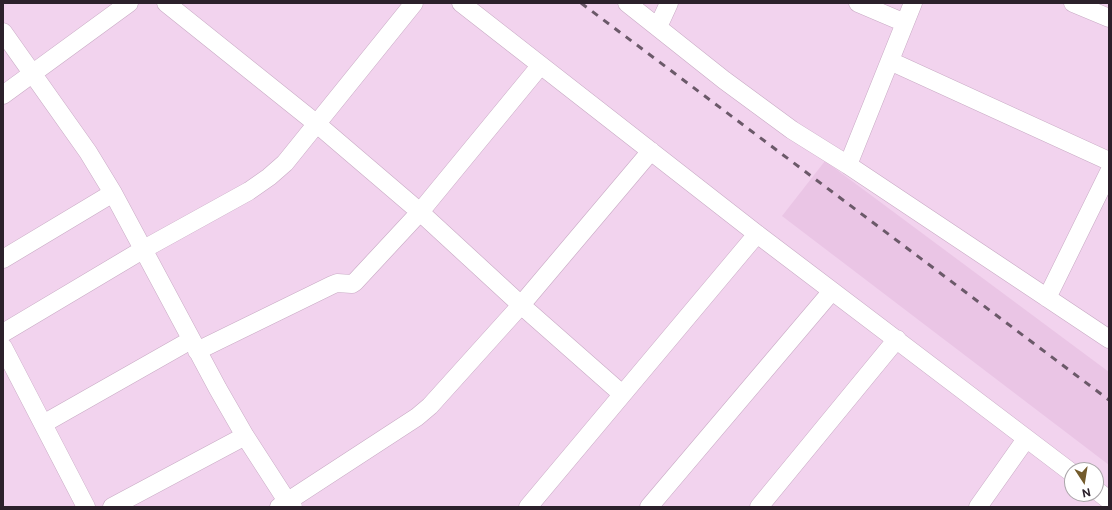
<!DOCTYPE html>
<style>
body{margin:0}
#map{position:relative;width:1112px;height:510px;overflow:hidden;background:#f2d3ee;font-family:"Public Sans",sans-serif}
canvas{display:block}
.frame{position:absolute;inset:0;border:4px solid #2c212b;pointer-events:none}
.north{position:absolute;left:1064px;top:462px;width:40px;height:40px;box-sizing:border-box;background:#fff;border:1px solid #aba6aa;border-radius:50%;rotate:168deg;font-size:11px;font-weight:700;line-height:16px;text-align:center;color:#2c212b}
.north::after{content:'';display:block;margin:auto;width:14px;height:18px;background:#735b2c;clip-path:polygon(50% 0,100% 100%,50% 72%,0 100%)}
</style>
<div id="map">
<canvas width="1112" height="510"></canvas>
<div class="frame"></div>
<div class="north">N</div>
</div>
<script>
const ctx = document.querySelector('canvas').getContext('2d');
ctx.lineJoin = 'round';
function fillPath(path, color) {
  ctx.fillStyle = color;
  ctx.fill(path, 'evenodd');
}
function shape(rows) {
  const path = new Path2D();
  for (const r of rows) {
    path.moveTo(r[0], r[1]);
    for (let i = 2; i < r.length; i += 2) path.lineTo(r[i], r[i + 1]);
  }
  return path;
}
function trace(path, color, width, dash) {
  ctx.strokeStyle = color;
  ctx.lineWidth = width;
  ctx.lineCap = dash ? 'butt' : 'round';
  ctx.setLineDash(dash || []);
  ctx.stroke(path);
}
const built = shape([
 [825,161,1109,372,1109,465,782,216]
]);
const minor = shape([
 [166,3,317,124,420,212,521,305,622,394],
 [461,3,757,234,1072,473],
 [627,3,724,80,792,130,848,165,1109,339],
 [858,3,905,23],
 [1073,3,1109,18],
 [658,27,669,3],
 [3,32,88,152,113,193,218,389,245,436,287,501,293,507],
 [890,61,1109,161],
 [3,95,129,3],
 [848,165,913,3],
 [3,259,113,193],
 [1047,298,1109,172],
 [3,333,144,249,249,191,269,177,285,163,414,3],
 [3,347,86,507],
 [197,351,332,285,337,283,352,284,355,282,420,212,540,66],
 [43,424,191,340],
 [1096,490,1109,500],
 [112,507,245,436],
 [279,507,417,417,430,406,521,305,651,151],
 [528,507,757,234],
 [649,507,832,291],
 [759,507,897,339],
 [978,507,1026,439]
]);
const rail = shape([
 [581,3,1109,400]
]);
fillPath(built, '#eac5e5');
trace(minor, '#c8aac4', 19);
trace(minor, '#fff', 18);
trace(rail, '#6b5969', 3, [7, 7]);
</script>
